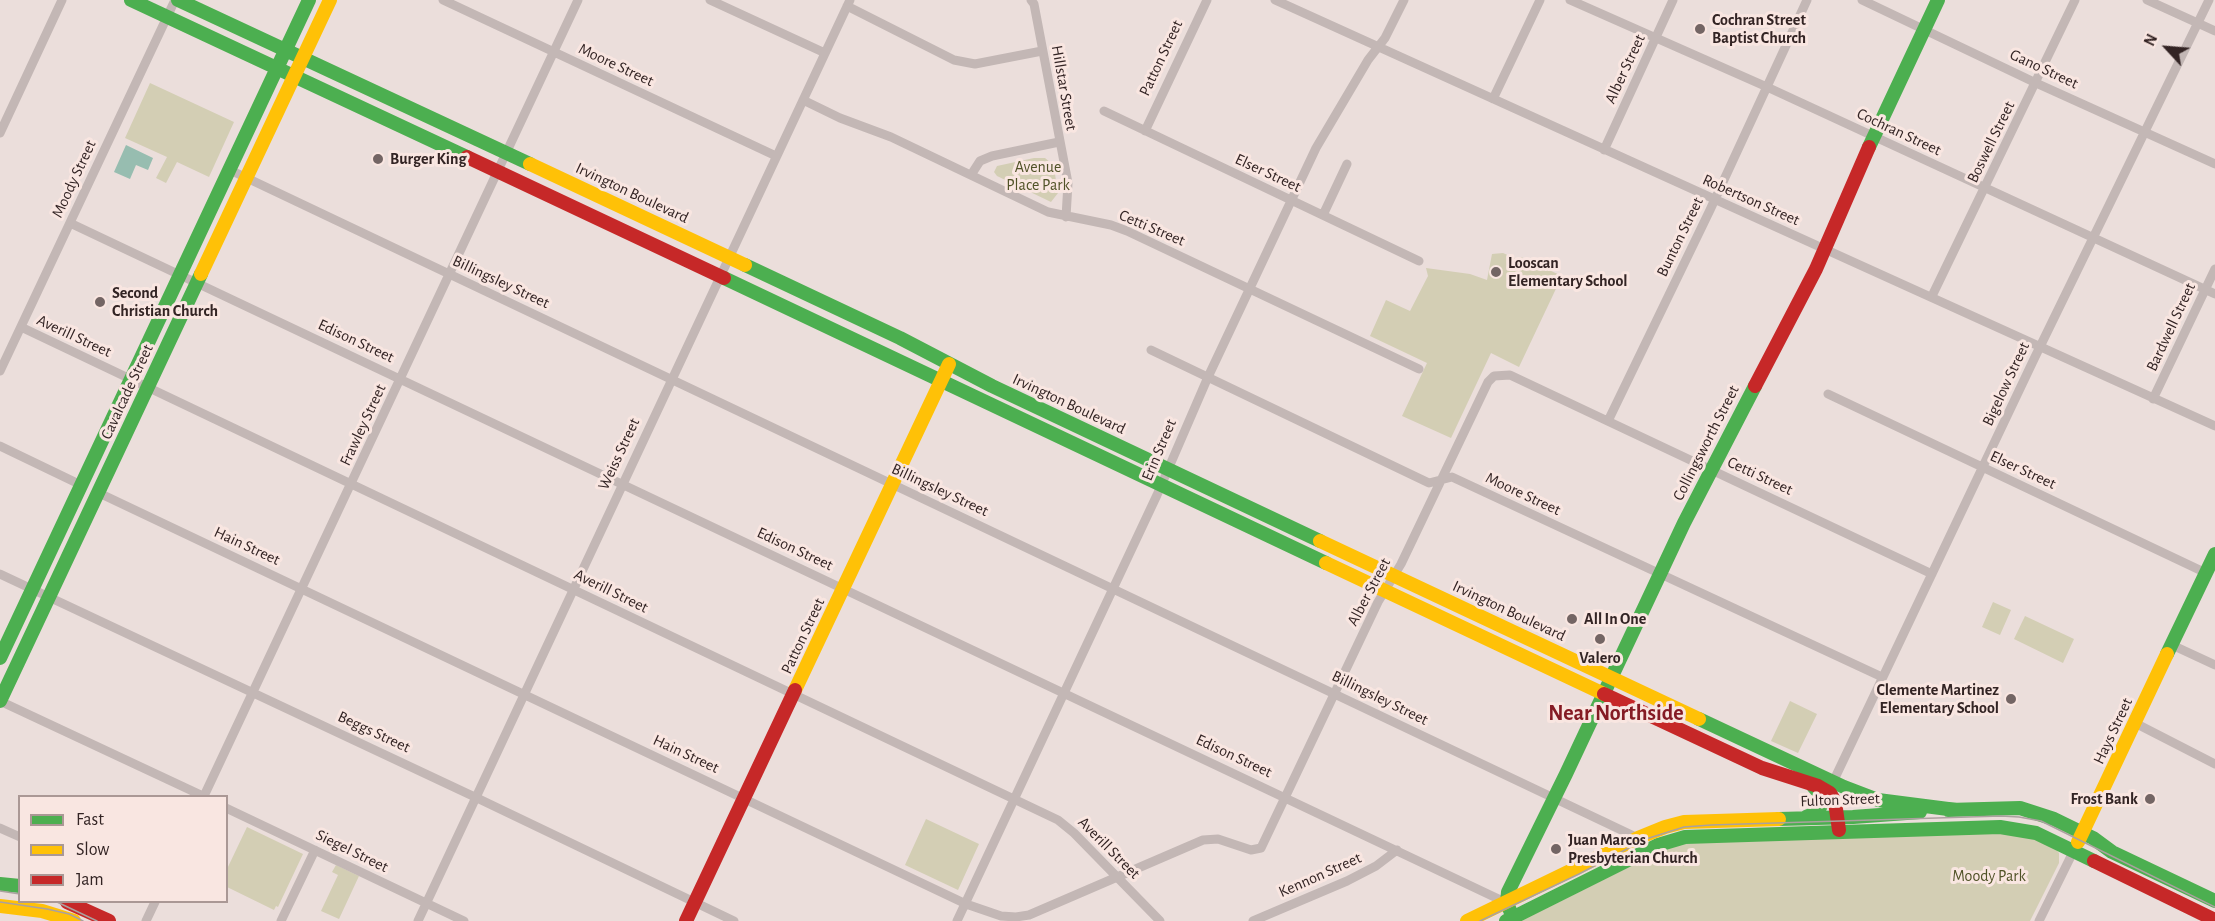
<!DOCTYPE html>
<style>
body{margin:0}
#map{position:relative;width:2215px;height:921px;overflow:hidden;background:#ebdedb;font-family:"Alegreya Sans",sans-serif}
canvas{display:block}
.legend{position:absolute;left:18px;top:795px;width:210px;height:108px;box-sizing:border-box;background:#f9e6e1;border:2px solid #aa9895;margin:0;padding:8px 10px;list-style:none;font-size:18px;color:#332424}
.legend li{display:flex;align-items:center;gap:12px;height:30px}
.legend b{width:30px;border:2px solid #aa9895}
.north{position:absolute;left:2137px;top:18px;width:60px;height:60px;-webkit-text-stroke:4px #f9e6e1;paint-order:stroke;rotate:296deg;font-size:16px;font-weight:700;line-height:24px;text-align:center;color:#332424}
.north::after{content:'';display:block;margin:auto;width:21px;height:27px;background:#332424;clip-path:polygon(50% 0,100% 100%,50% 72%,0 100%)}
</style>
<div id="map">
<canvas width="2215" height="921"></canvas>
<ul class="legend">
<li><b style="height:8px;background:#4caf50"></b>Fast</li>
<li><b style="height:8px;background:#ffc107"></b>Slow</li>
<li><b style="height:8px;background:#c62828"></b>Jam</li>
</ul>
<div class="north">N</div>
</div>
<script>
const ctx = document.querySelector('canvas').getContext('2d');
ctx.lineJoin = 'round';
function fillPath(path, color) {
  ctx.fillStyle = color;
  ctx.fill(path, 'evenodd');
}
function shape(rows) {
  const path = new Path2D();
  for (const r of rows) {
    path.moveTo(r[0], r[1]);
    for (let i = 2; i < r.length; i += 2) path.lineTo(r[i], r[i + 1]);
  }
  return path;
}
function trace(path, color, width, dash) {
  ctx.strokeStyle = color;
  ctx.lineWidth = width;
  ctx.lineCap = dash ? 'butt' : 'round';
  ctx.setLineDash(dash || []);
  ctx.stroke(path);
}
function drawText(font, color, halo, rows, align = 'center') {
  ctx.font = font + ' "Alegreya Sans",sans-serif';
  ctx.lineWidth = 6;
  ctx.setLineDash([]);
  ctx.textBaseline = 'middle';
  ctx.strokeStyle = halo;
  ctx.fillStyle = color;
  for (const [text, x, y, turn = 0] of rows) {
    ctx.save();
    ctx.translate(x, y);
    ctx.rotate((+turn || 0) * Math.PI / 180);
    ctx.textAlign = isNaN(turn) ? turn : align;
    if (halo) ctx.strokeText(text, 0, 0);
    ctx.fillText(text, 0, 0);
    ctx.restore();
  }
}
const green = shape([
 [150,83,234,122,209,177,177,162,166,183,156,178,167,157,125,138],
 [1034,158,1045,158,1051,163,1054,168,1058,193,1051,202,997,176,994,172,997,166],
 [1503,253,1519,260,1521,257,1562,276,1519,367,1491,353,1451,438,1402,416,1427,363,1370,336,1386,300,1410,311,1428,276,1426,268,1470,274,1487,280,1492,254],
 [1993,602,2011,610,2000,635,1982,627],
 [2025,616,2074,639,2063,663,2014,639],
 [1790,701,1817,714,1798,753,1771,741],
 [926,819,979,844,958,890,905,865],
 [247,827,303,854,278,907,276,906,274,910,227,887,227,869],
 [1990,830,2037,839,2053,846,2059,853,2059,863,2030,921,1508,921,1671,844],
 [336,865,359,876,339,919,321,911,338,875,332,872]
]);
const water = shape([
 [126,145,153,158,148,170,136,165,130,179,114,172]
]);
const street = shape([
 [443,0,776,156],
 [710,0,825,53],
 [1031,0,1034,4,1068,183,1066,217],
 [1275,0,2215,426],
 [1570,0,1767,87,2215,294],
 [1862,0,2036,83,2215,164],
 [2147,0,2215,31],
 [847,6,954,60,975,64,1042,51],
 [1493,99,1540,0],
 [803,100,840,118,891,137,1048,212,1111,225,1127,231,1419,369],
 [1104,111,1419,261],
 [1145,131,1207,0],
 [0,133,62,0],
 [1604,150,1673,0],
 [230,170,1638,838],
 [971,175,980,161,992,156,1059,142],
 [1323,215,1347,164],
 [70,223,1507,903],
 [1932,296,2075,0],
 [21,327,1058,820,1074,833,1160,921],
 [1151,350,1429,483,1452,477,1882,677],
 [0,371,175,0],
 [1828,394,2206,573],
 [2153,399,2215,269],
 [1608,421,1710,210,1807,0],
 [0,446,81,485],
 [99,493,966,904,1001,916,1016,917,1029,915,1203,840,1218,839,1251,850,1261,848,1378,602,1401,564,1488,382,1494,376,1510,375,1932,574],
 [0,574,477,798,734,921],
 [2172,645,2215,665],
 [0,701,203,796],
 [2135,723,2215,764],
 [1833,782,2035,357,2209,0],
 [204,796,578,0],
 [226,808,464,921],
 [0,828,20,837],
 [146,921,155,902],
 [281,921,315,850],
 [418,921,850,0],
 [957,921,1157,495,1208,377,1316,148,1368,60,1385,38,1404,0],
 [1253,921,1347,881,1376,866,1397,850],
 [2039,921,2074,850]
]);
const fast = shape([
 [131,0,467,157],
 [178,0,530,164],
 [1869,147,1938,0],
 [745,265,900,338,992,386,1320,541],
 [724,278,1326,563],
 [2167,654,2215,554],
 [0,658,309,0],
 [0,701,201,274],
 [1699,719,1844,787,1878,800,1956,810],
 [1948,810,2020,808,2054,819,2093,838,2112,852,2215,901],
 [1806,817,1818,812,1822,803,1821,795,1813,786],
 [1779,819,1853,817,1920,812],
 [0,884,20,886],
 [1513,918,1507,903,1508,892,1566,774,1684,523,1755,386],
 [1506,921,1658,845,1685,837,2000,827,2036,833,2094,861]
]);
const slow = shape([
 [530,164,745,265],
 [201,274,330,0],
 [1320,541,1699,719],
 [1326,563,1604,694],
 [795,690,949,364],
 [2078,842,2167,654],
 [0,906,42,911,74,921],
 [1467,921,1638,838,1665,827,1684,822,1779,819]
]);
const jam = shape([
 [467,157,724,278],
 [1755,386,1816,269,1869,147],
 [1604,694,1762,768,1818,786,1830,793,1835,802,1839,830],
 [2094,861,2215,920],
 [67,902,109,921],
 [686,921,795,690]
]);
const tram = shape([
 [0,891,20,894],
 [0,902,47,909,69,914,83,921],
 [57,902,97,921],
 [1480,921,1579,874,1646,839,1684,827,1711,825,2001,816,2019,817,2041,821,2215,907]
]);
const markers = [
 [1700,29,6,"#736564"],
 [378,159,6,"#736564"],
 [1496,272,6,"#736564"],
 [100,302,6,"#736564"],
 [1572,619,6,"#736564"],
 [1600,639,6,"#736564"],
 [2011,699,6,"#736564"],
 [2150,799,6,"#736564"],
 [1556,849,6,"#736564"]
];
const poiNames = [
 ["Cochran Street",1712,20],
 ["Baptist Church",1712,38],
 ["Burger King",390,159],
 ["Looscan",1508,263],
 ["Elementary School",1508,281],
 ["Second",112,293],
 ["Christian Church",112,311],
 ["All In One",1584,619],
 ["Valero",1600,658,"center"],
 ["Clemente Martinez",1999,690,"right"],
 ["Elementary School",1999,708,"right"],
 ["Frost Bank",2138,799,"right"],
 ["Juan Marcos",1568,840],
 ["Presbyterian Church",1568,858]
];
const streetNames = [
 ["Patton Street",1161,58,-65],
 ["Moore Street",616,65,25],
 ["Alber Street",1625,69,-65],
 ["Gano Street",2044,69,25],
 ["Hillstar Street",1064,88,80],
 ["Cochran Street",1899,132,25],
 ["Boswell Street",1991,142,-64],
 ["Elser Street",1268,173,25],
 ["Moody Street",74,179,-65],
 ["Irvington Boulevard",632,193,25],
 ["Robertson Street",1751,200,24],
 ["Cetti Street",1152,228,23],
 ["Bunton Street",1680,237,-64],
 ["Billingsley Street",501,282,25],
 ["Bardwell Street",2171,327,-65],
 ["Averill Street",74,336,25],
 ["Edison Street",356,341,25],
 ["Bigelow Street",2006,384,-65],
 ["Cavalcade Street",127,392,-65],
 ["Irvington Boulevard",1069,404,25],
 ["Frawley Street",363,425,-65],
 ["Collingsworth Street",1706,443,-63],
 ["Erin Street",1159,450,-67],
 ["Weiss Street",619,454,-65],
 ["Elser Street",2023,470,25],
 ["Cetti Street",1760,476,25],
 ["Billingsley Street",940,490,25],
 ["Moore Street",1523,494,25],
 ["Hain Street",247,546,25],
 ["Edison Street",795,549,25],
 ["Averill Street",611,591,26],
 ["Alber Street",1369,592,-62],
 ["Irvington Boulevard",1509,611,25],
 ["Patton Street",803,636,-65],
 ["Billingsley Street",1380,698,26],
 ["Hays Street",2113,731,-65],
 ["Beggs Street",374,732,25],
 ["Hain Street",686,754,25],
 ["Edison Street",1234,756,25],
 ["Fulton Street",1840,800,-2],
 ["Averill Street",1109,848,45],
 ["Siegel Street",352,851,26],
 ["Kennon Street",1320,875,-24]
];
const parkNames = [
 ["Avenue",1038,167],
 ["Place Park",1038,185],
 ["Moody Park",1989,876]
];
const districtNames = [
 ["Near Northside",1616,713]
];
fillPath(green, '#d3ceb4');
fillPath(water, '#97bdb0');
trace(street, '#c3b7b5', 9);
trace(fast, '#4caf50', 14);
trace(slow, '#ffc107', 14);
trace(jam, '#c62828', 14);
trace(tram, '#aba19f', 1.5);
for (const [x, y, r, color] of markers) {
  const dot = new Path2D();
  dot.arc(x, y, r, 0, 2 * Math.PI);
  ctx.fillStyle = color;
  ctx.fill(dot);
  trace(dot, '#f9e6e1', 2);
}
drawText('bold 16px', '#332424', '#f9e6e1', poiNames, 'left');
drawText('16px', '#332424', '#f9e6e1', streetNames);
drawText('16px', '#505227', '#f9e6e1', parkNames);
drawText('bold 22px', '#851b24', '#f9e6e1', districtNames);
</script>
